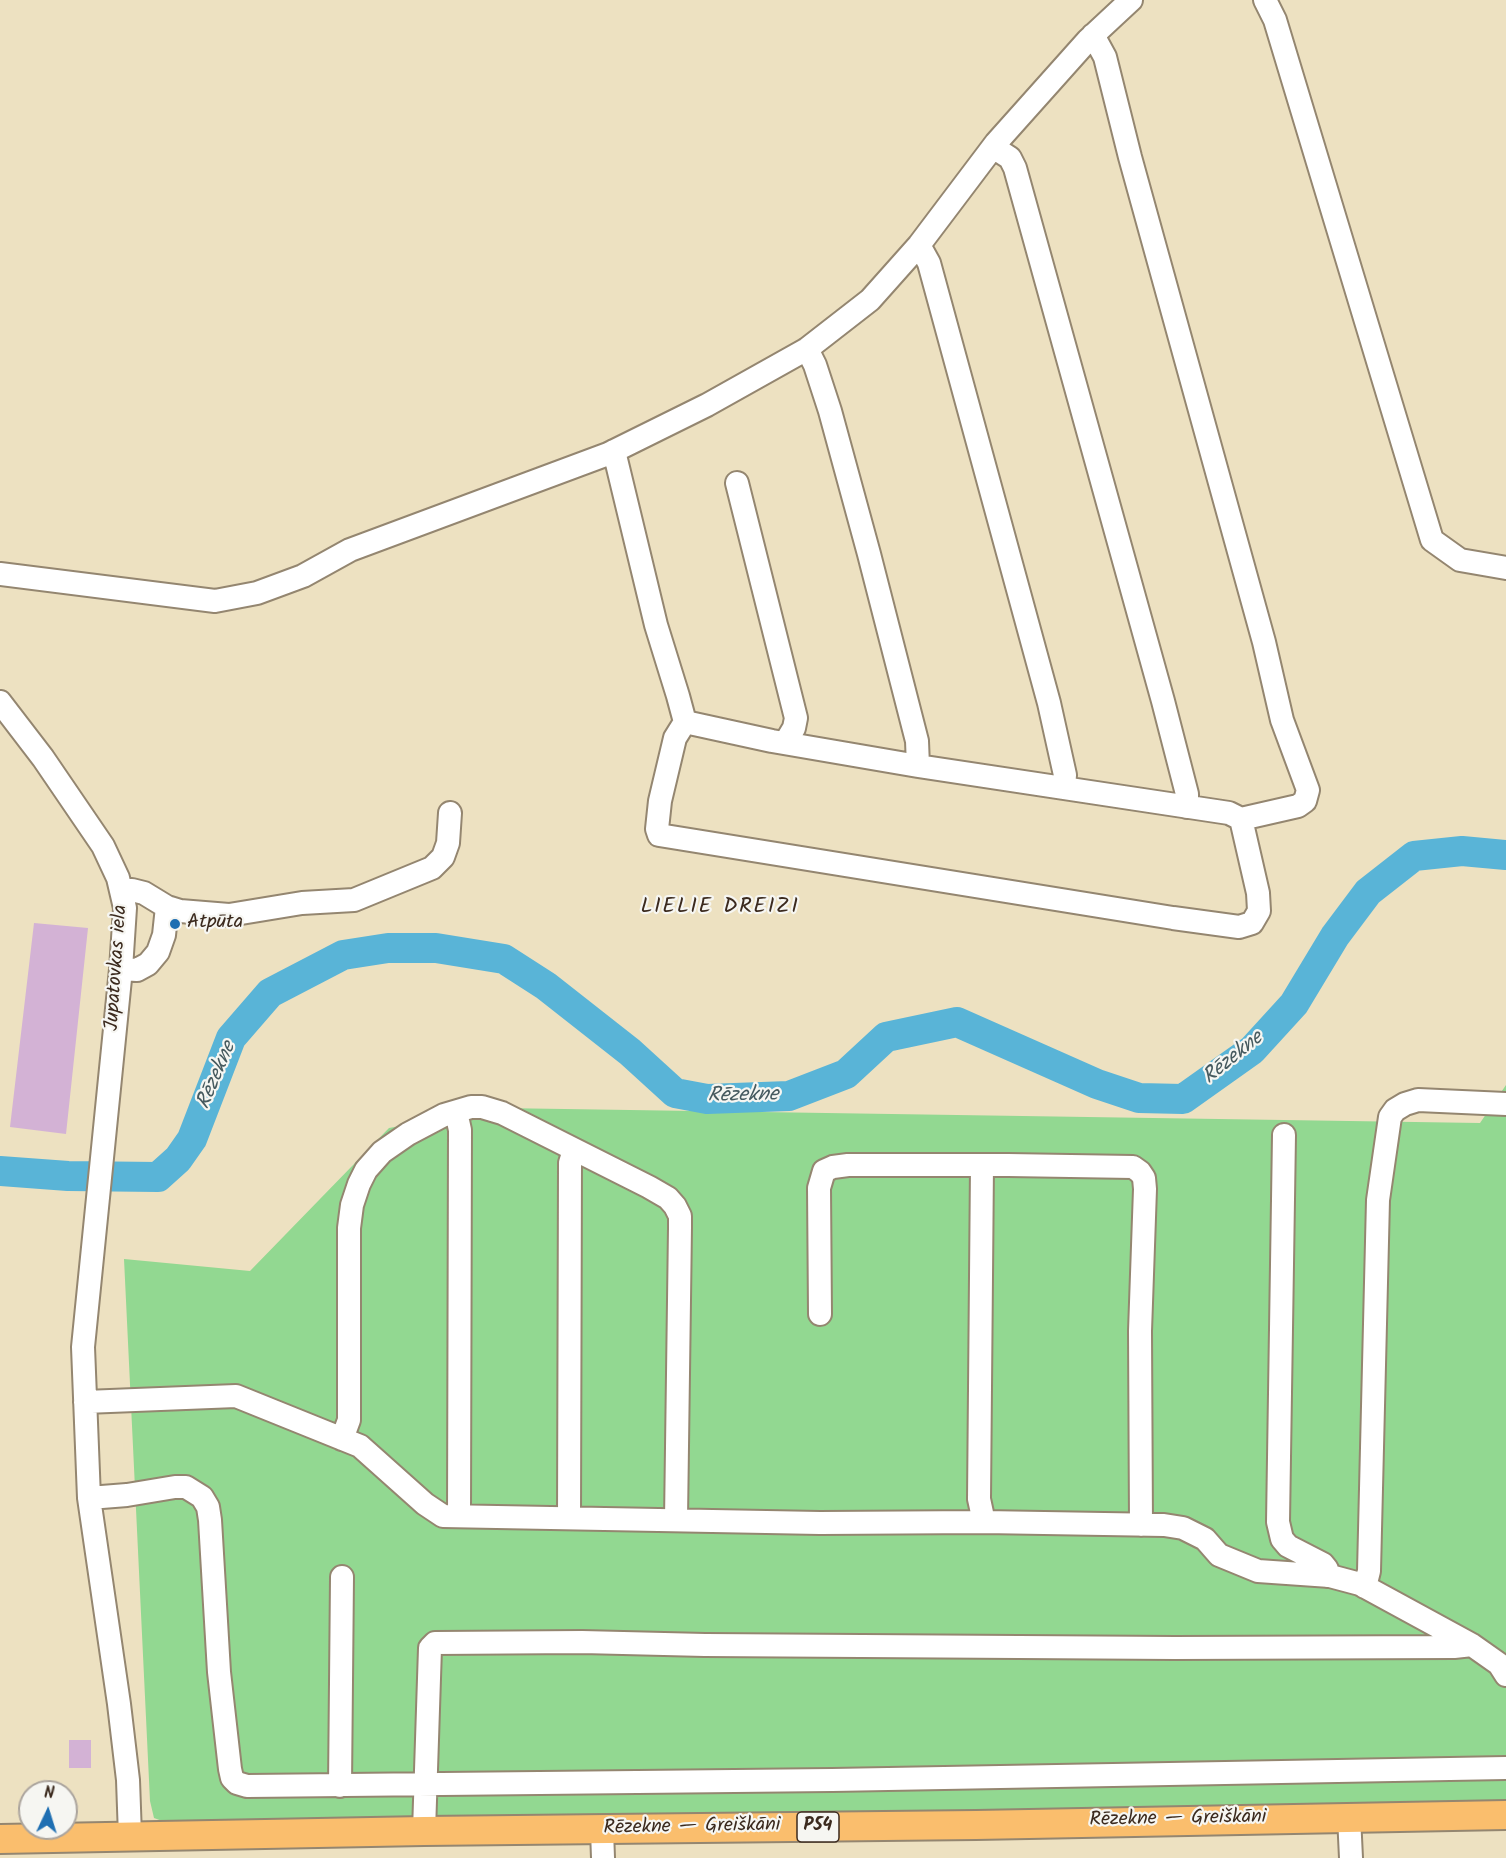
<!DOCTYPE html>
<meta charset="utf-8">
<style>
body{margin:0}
#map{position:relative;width:1506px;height:1858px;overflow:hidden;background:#ede1c1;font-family:Kalam,sans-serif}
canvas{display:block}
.north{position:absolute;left:18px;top:1780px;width:60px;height:60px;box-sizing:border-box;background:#f6f6f2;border:2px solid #aba49d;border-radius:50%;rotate:4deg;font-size:16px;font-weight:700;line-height:24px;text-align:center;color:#3b2a1e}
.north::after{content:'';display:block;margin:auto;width:21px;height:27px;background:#1f6fb2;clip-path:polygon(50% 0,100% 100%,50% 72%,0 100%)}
</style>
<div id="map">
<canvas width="1506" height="1858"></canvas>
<div class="north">N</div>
</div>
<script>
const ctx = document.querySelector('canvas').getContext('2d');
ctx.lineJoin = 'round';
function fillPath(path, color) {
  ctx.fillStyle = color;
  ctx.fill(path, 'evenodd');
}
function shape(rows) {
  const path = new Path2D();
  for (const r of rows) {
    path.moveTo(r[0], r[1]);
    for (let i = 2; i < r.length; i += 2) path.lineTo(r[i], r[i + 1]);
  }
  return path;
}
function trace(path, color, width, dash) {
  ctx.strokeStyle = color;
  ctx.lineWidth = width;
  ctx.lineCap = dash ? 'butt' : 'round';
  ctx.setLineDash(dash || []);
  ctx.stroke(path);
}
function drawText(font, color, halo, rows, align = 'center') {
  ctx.font = font + ' Kalam,sans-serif';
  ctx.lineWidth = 4.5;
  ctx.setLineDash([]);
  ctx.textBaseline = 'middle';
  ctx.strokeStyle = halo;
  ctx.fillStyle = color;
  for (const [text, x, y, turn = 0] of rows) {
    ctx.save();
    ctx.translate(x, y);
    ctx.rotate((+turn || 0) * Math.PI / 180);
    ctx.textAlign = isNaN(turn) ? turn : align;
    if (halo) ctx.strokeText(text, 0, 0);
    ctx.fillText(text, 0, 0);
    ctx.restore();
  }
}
const green = shape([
 [1506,1085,1506,1802,165,1822,154,1818,150,1801,124,1259,250,1271,389,1128,499,1108,1480,1123]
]);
const river = shape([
 [0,1171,68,1176,158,1177,178,1159,192,1139,231,1038,270,993,343,955,388,948,436,948,504,959,546,986,630,1052,675,1093,707,1099,789,1096,846,1074,886,1037,957,1022,1097,1084,1139,1098,1183,1099,1252,1050,1294,1004,1335,936,1368,892,1414,856,1462,851,1506,855]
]);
const building = shape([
 [34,923,88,928,66,1134,10,1127],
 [69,1740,91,1740,91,1768,69,1768]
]);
const minor = shape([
 [1265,0,1275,20,1432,540,1460,560,1506,568],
 [1093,35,1105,57,1130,157,1264,642,1282,720,1308,790,1305,801,1298,806,1241,819],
 [993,147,1010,158,1015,168,1163,701,1187,794,1187,807],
 [919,245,929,263,1049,703,1065,775,1064,787],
 [807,349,815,365,830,411,869,554,917,741,918,766],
 [614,451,656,625,678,696,685,722,772,741,918,766,1229,813,1241,819,1258,893,1259,911,1252,923,1239,927,1173,918,659,835,657,829,660,801,675,738,685,722],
 [737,483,796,718,794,728,785,743],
 [0,574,215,601,257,593,303,576,350,550,608,454,707,405,807,349,870,300,919,245,996,143,1088,40,1131,0],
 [0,702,43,758,103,846,118,878,125,908,121,969,83,1347,89,1498,119,1704,128,1780,130,1836],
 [122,890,132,890,144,893,167,907,180,911,229,915,302,903,354,900,432,868,443,857,448,843,450,813],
 [121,969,137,970,148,964,158,952,164,935,167,907],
 [456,1112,460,1130,459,1516],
 [1284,1135,1278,1522,1282,1539,1288,1546,1323,1564,1327,1569,1327,1576],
 [982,1165,979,1499,984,1522],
 [820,1314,819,1188,824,1171,833,1167,848,1165,1008,1165,1133,1167,1140,1172,1144,1178,1145,1189,1140,1331,1141,1525],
 [85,1402,236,1396,360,1446,425,1504,443,1516,820,1523,984,1522,1164,1525,1183,1528,1205,1539,1219,1555,1258,1571,1330,1576,1360,1584,1472,1645,1499,1664,1506,1675],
 [342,1439,349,1420,349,1228,352,1205,359,1184,366,1170,382,1152,408,1134,444,1115,471,1107,482,1107,502,1113,649,1187,668,1198,675,1206,680,1216,680,1227,676,1520],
 [89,1498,127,1495,175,1487,186,1487,202,1497,208,1507,210,1520,219,1672,230,1769,232,1778,237,1783,247,1786,832,1780,1506,1768],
 [569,1518,570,1163,574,1150],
 [1365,1587,1369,1571,1378,1200,1390,1117,1395,1110,1405,1104,1418,1100,1506,1104],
 [340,1786,342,1577],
 [1349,1816,1351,1858],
 [602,1830,603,1858],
 [424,1831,430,1648,435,1643,582,1642,705,1645,1175,1648,1454,1647,1472,1645]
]);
const major = shape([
 [0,1839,424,1831,976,1825,1506,1815]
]);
const markers = [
 [175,924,6,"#1f6fb2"]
];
const shields = [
 [818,1827,42]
];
const shieldNames = [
 ["P54",818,1827]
];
const poiNames = [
 ["Atpūta",187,924]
];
const streetNames = [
 ["Jupatovkas iela",118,968,-86],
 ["Rēzekne — Greiškāni",1178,1820,-1],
 ["Rēzekne — Greiškāni",692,1828,-1]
];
const waterNames = [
 ["Rēzekne",1234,1059,-39],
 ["Rēzekne",218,1076,-67],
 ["Rēzekne",743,1097,-1]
];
const quarterNames = [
 ["LIELIE DREIZI",720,908]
];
fillPath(green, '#92d891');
trace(river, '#59b4d7', 30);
fillPath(building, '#d3b2d5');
trace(minor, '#948670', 26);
trace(major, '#948670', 32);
trace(minor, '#fff', 22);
trace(major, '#fabe6d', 28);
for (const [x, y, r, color] of markers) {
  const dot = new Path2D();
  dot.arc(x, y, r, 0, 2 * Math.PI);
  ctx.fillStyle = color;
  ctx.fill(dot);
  trace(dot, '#f6f6f2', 2);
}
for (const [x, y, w] of shields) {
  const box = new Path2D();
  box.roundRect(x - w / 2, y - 15, w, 30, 4.5);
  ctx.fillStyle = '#f6f6f2';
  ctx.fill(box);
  trace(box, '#3b2a1e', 1.5);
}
drawText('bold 18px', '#3b2a1e', null, shieldNames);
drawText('20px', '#3b2a1e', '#f6f6f2', poiNames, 'left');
drawText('20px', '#3b2a1e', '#f6f6f2', streetNames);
drawText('italic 21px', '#465a5f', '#f6f6f2', waterNames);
ctx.letterSpacing = '1.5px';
drawText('22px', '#3b2a1e', '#f6f6f2', quarterNames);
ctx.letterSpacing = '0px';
</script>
